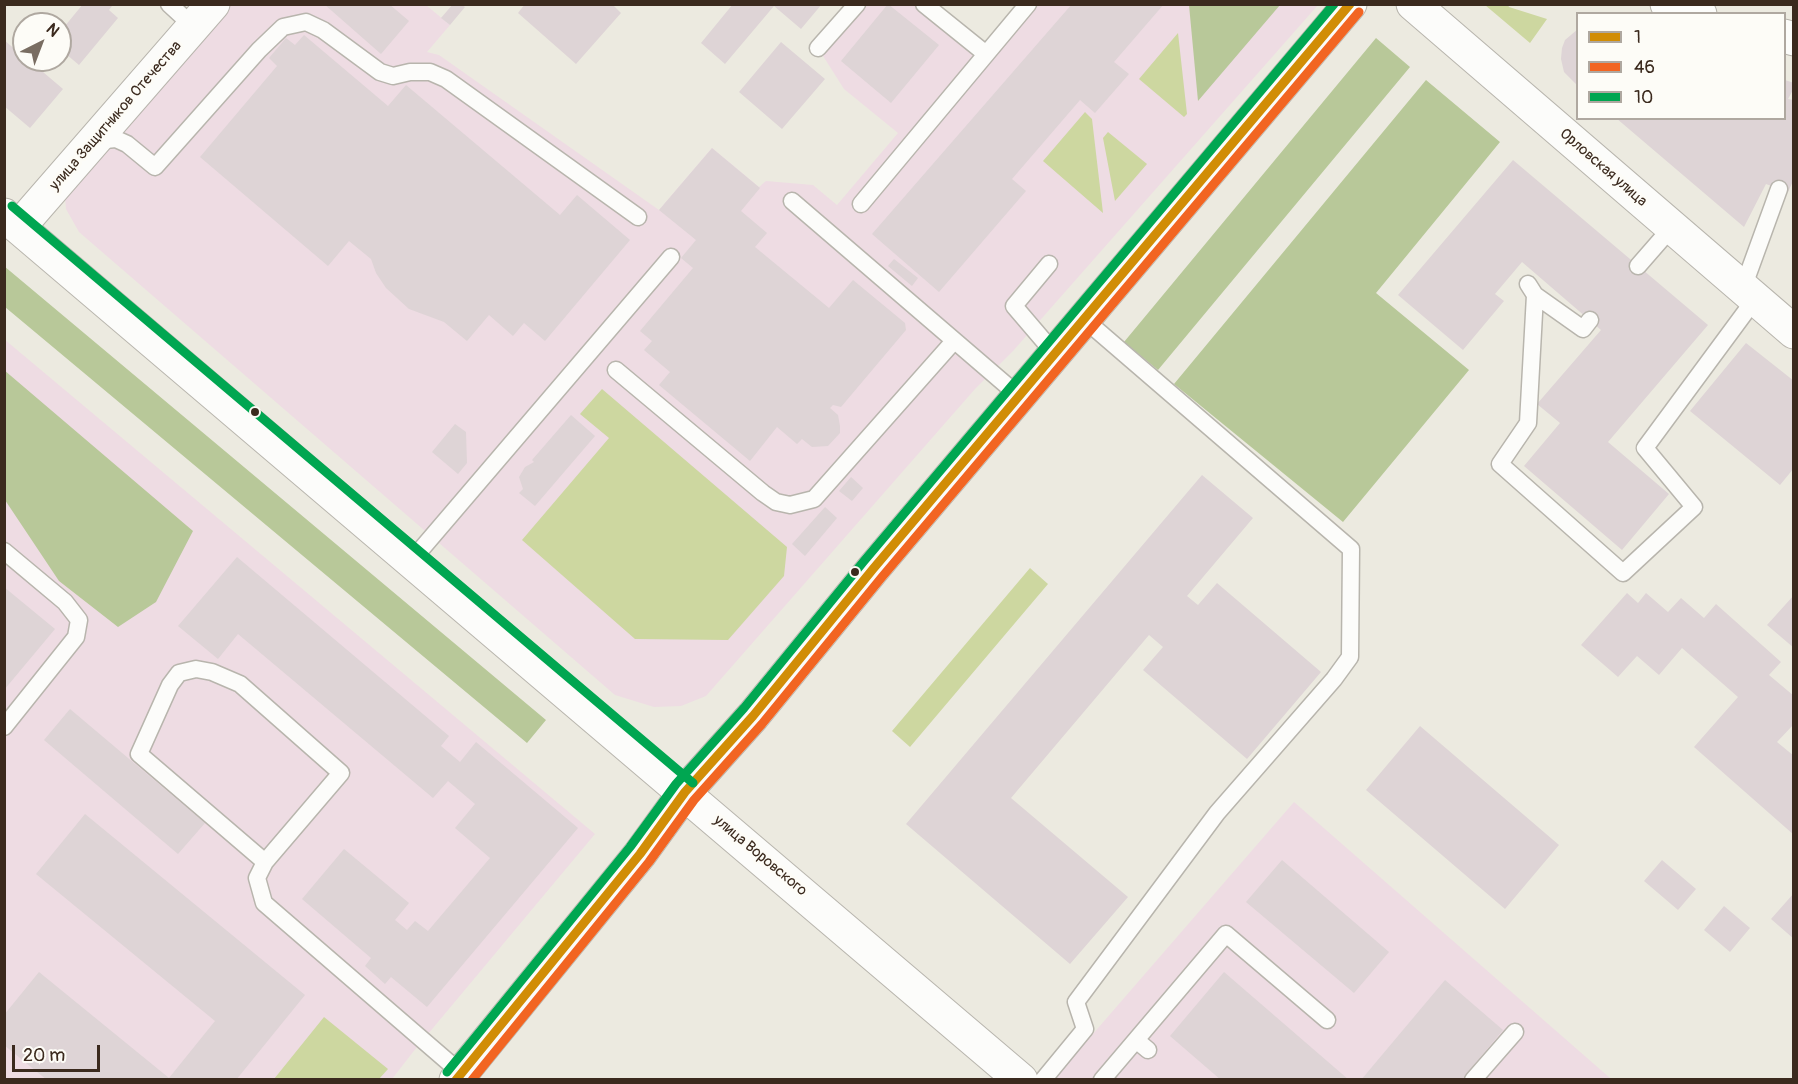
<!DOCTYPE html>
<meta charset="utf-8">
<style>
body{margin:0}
#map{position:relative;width:1798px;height:1084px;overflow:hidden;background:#eceae0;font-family:Pangolin,sans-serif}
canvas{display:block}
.frame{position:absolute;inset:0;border:6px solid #3b2a1e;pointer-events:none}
.legend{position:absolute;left:1576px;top:12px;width:210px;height:108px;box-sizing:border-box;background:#fdfcf7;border:2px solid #afa8a0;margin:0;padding:8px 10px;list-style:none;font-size:18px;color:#3b2a1e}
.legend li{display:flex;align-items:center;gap:12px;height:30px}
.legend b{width:30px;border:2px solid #afa8a0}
.north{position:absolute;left:12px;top:12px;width:60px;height:60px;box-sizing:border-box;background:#fdfcf7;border:2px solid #afa8a0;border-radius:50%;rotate:42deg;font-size:16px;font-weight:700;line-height:24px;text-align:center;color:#3b2a1e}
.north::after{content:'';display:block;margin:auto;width:21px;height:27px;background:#796d62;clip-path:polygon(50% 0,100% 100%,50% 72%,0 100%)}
.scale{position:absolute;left:12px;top:1045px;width:88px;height:27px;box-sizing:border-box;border:3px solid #3b2a1e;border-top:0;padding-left:8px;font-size:18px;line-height:21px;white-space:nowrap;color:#3b2a1e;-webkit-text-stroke:4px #fdfcf7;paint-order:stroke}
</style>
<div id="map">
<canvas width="1798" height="1084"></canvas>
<div class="frame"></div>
<ul class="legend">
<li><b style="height:8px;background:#d18d06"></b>1</li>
<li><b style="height:8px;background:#f26522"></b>46</li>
<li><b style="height:8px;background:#00a651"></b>10</li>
</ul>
<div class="north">N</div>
<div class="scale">20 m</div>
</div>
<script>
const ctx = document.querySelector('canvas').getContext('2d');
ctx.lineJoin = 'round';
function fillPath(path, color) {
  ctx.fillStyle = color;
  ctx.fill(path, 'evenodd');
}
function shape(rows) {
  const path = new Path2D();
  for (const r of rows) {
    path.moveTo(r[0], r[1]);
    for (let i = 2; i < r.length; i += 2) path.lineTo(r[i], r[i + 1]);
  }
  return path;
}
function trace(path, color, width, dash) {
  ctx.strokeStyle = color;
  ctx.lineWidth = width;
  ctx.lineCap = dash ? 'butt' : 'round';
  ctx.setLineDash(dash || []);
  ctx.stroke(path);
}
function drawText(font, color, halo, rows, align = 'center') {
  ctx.font = font + ' Pangolin,sans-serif';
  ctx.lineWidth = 6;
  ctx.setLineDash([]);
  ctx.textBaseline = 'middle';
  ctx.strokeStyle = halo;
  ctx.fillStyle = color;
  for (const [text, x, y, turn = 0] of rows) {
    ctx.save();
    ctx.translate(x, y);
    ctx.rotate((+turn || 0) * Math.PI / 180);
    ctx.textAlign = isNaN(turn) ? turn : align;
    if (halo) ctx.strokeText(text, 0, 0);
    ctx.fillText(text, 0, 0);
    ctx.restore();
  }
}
const built = shape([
 [225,5,426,5,450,25,427,52,439,55,659,210,712,148,759,187,766,181,813,185,837,205,898,133,844,89,818,48,857,5,924,5,986,53,1028,5,1318,5,1013,351,975,389,706,696,681,706,654,707,615,695,79,232,66,209,64,185],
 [4,339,595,834,413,1052,392,1079,5,1079],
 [1294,802,1610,1078,1609,1080,1053,1080]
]);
const green = shape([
 [1485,5,1508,5,1509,7,1547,19,1530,43],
 [1178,33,1187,114,1184,117,1139,79],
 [1085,112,1092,119,1103,213,1043,161],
 [1108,132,1147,164,1115,201,1103,138],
 [602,389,787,547,784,576,728,640,635,639,522,540,609,438,580,414],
 [1030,568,1048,584,910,747,892,731],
 [324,1017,388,1069,379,1079,274,1079]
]);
const forest = shape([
 [1189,5,1280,5,1198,101],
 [1376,38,1410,67,1158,370,1124,342],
 [1426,80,1500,142,1376,293,1469,370,1343,522,1174,384],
 [4,266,546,720,527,743,5,307],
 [4,370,193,531,156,602,118,627,59,581,5,500]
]);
const building = shape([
 [83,4,110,4,112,6,109,10,118,18,79,65,60,49,60,32],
 [324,4,389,4,409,21,381,54],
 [453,4,461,4,465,7,450,25,441,18],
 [525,4,612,4,621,13,576,64,518,13],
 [733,4,822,4,801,29,774,6,725,64,701,43],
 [888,4,939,45,891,103,841,61],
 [1072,4,1164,4,1114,62,1129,74,1095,113,1080,100,1012,179,1026,191,939,292,872,234],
 [1578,29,1578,86,1564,72,1561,59,1562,48,1565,40],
 [304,35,388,106,406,85,560,215,577,195,630,240,545,341,524,323,513,336,489,315,467,341,444,322,409,309,386,288,376,273,371,259,349,241,328,266,200,157,277,66,269,58,286,38,295,45],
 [4,40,23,56,24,54,24,60,53,60,43,72,63,89,30,128,4,106],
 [781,42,825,79,782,129,739,92],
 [1785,80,1794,83,1794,88,1788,99,1794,100,1794,179,1788,192,1766,184,1744,227,1616,118,1785,118],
 [712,148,760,188,741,211,767,233,755,247,829,308,853,280,905,323,906,330,841,407,833,405,830,408,838,415,840,426,840,433,828,446,812,447,802,439,797,444,777,427,750,461,659,385,670,372,644,350,652,341,640,331,693,268,681,258,696,240,659,210],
 [1513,160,1708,325,1608,442,1669,494,1622,550,1524,466,1560,423,1537,404,1601,330,1522,262,1495,294,1504,301,1463,350,1398,295],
 [894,259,918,278,912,286,888,266],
 [1746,343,1794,381,1794,468,1780,485,1690,411],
 [571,415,595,436,535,506,519,493,523,489,519,477,525,467,534,462,532,460],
 [455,424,466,432,467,463,458,474,432,452],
 [1202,475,1253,518,1187,596,1198,605,1217,583,1321,672,1247,759,1143,670,1163,647,1149,635,1011,798,1128,897,1070,964,906,824],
 [851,477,863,488,852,501,839,491],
 [825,507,837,518,805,556,792,544],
 [237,557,449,736,441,746,460,762,476,742,578,828,427,1007,391,977,385,984,365,966,371,958,302,899,344,849,409,903,395,920,407,930,415,921,428,931,490,858,455,828,475,804,448,781,433,798,238,634,218,659,178,626],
 [4,587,55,629,4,690],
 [1627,593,1638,603,1646,593,1668,612,1681,598,1704,618,1716,604,1781,662,1769,675,1794,696,1794,724,1777,742,1794,756,1794,835,1694,747,1738,697,1682,648,1659,675,1637,656,1618,677,1581,645],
 [1794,595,1794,648,1767,625],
 [70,709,205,823,178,854,44,740],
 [1420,726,1559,845,1505,909,1366,790],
 [85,814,305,995,236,1080,47,1080,4,1045,4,1015,39,972,169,1078,215,1021,36,874],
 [1282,860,1389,952,1354,993,1246,902],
 [1662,860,1696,889,1678,910,1644,881],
 [1794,893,1794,939,1771,919],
 [1724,906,1750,928,1730,952,1704,930],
 [1224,972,1349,1080,1221,1080,1170,1036],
 [1445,980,1503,1030,1461,1080,1361,1080]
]);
const service = shape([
 [169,4,194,27],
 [924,4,986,54],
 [818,48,857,4],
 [95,144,105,140,116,139,127,144,155,167,259,50,283,27,306,22,323,30,380,72,393,76,410,72,430,72,446,79,638,217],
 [792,201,1019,396],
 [861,204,1028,4],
 [1049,264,1014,306,1055,354],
 [1638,266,1672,227],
 [1528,284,1535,295,1583,329,1590,320],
 [1743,288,1779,189],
 [1535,295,1528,423,1500,464,1623,573,1694,507,1645,448,1755,299],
 [616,370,763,493,776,502,790,505,814,499,954,341],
 [4,551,65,602,79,620,76,637,4,727],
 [412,560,671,257],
 [265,862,139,754,170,685,179,673,196,669,212,672,240,684,341,773,265,862,257,878,264,903,461,1073],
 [1136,1040,1148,1050],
 [1043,1080,1085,1029,1076,1002,1217,813,1334,679,1350,657,1351,549,1084,319],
 [1102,1080,1226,934,1327,1020],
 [1473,1080,1515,1032]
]);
const minor = shape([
 [1413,4,1794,332],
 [1667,4,1700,14],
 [1784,36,1794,39],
 [19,227,213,4]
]);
const secondary = shape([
 [456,1080,640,854,685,792,753,716,873,569,1350,4]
]);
const primary = shape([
 [4,215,1021,1080]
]);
const bus1 = shape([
 [456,1080,640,854,685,792,753,716,873,569,1350,4]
]);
const bus2 = shape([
 [472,1080,649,862,694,800,762,724,882,577,1359,12]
]);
const bus3 = shape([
 [12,206,693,783],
 [447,1072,630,847,676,784,744,708,864,561,1334,4]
]);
const markers = [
 [255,412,5,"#3b2a1e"],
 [855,572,5,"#3b2a1e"]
];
const streetNames = [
 ["улица Защитников Отечества",116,116,-49],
 ["Орловская улица",1603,168,41],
 ["улица Воровского",760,856,40]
];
fillPath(built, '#eedce3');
fillPath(green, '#cdd7a0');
fillPath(forest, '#b8c899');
fillPath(building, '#ded4d6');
trace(service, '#b8b5ad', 19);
trace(minor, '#b8b5ad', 35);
trace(secondary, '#b8b5ad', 35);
trace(primary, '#b8b5ad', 35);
trace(service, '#fcfcfa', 16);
trace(minor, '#fcfcfa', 33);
trace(secondary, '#fcfcfa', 33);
trace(primary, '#fcfcfa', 33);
trace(bus1, '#d18d06', 9);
trace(bus2, '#f26522', 9);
trace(bus3, '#00a651', 9);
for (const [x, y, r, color] of markers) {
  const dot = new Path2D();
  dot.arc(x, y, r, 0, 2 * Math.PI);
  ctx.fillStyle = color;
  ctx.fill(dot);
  trace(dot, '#fdfcf7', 2);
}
drawText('15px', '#3b2a1e', '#fdfcf7', streetNames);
</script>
